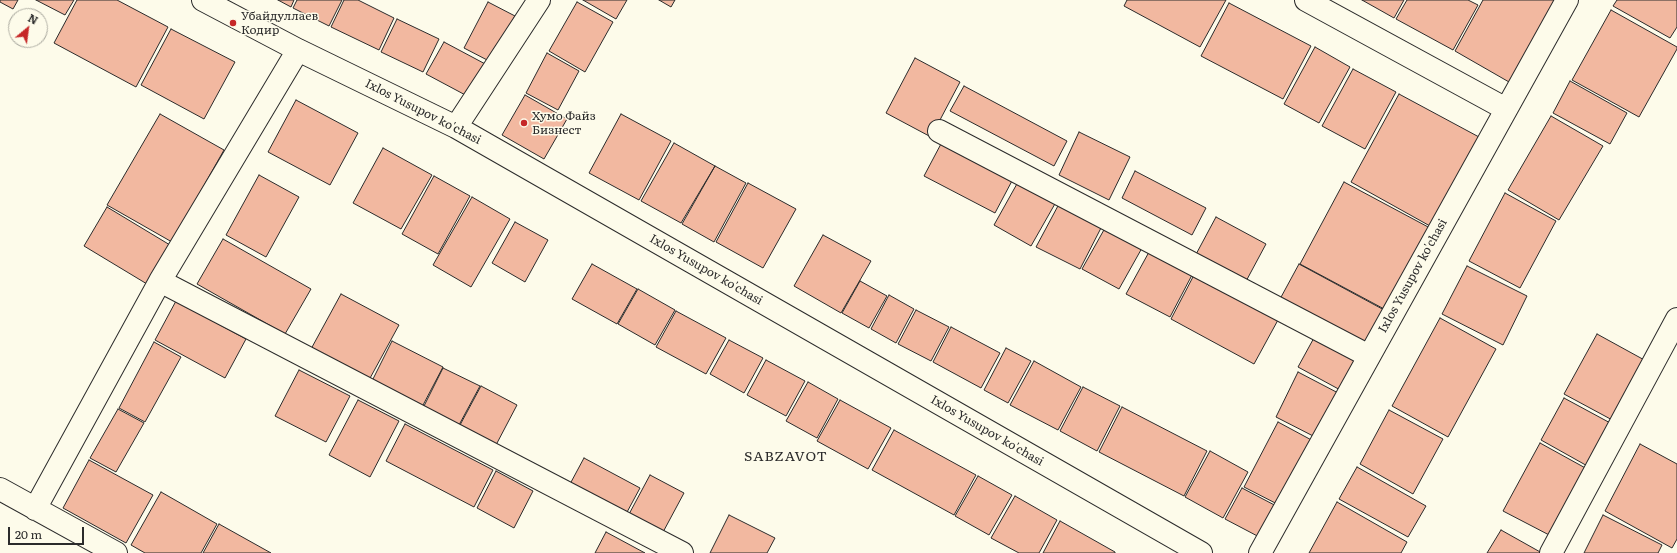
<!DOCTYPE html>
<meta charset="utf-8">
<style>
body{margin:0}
#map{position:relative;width:1677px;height:553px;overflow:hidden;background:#fdfbea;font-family:Literata,serif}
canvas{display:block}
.north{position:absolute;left:8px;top:8px;width:40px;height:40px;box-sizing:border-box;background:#fdfbea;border:1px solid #a9a89e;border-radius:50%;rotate:29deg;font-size:11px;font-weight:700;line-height:16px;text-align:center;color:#2b2b2b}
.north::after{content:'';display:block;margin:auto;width:14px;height:18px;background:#c62828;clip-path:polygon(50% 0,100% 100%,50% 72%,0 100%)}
.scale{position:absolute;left:8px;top:527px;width:76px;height:18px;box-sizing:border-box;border:2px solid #2b2b2b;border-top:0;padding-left:5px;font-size:12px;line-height:14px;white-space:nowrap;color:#2b2b2b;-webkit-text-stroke:3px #fdfbea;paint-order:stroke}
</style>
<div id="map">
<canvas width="1677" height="553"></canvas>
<div class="north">N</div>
<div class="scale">20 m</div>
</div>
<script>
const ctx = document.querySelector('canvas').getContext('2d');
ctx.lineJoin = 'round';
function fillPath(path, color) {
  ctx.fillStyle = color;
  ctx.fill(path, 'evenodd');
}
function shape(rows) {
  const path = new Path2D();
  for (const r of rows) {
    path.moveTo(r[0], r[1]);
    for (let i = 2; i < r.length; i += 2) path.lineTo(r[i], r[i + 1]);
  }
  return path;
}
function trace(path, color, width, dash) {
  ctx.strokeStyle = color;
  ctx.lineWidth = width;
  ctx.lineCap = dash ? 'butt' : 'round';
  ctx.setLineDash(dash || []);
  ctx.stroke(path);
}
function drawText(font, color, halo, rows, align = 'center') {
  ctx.font = font + ' Literata,serif';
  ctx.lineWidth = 3;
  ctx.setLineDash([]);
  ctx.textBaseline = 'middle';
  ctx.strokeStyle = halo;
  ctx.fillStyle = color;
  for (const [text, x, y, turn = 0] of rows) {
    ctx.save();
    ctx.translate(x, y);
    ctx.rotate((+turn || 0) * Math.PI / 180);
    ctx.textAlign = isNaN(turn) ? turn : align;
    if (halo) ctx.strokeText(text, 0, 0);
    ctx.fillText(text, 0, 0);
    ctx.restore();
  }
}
const building = shape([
 [0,0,18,0,13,9,0,2,0,0],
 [36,0,74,0,65,15,36,0],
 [77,0,117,0,168,27,136,87,54,43,77,0],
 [278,0,294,0,291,7,278,0],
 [297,0,342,0,329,26,293,8,297,0],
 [344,0,358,0,394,18,379,50,331,27,344,0],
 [583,0,627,0,616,19,583,0],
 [659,0,675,0,671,7,659,0],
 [1127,0,1226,0,1200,47,1124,6,1127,0],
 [1362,0,1404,0,1394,18,1362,0],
 [1407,0,1468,0,1478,5,1453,50,1396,19,1407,0],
 [1483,0,1564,0,1516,86,1455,51,1483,0],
 [1617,0,1677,0,1677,27,1670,38,1613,6,1617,0],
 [488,2,515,16,491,62,464,48,488,2],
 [577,2,613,22,585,72,549,51,577,2],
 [1229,3,1311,46,1283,99,1201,56,1229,3],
 [1611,10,1677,47,1677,49,1639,117,1572,80,1611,10],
 [397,19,439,39,423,72,381,52,397,19],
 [171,29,235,62,204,119,141,85,171,29],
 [444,42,489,66,471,98,426,74,444,42],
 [1315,47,1350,67,1319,123,1284,104,1315,47],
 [547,53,579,71,558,110,526,93,547,53],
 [915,58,960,82,931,137,886,113,915,58],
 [1353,69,1396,92,1365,149,1322,126,1353,69],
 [1570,81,1627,113,1610,144,1553,113,1570,81],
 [964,86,1067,141,1054,166,950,111,964,86],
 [1399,94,1479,137,1430,226,1351,182,1399,94],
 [525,95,567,119,544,159,502,135,525,95],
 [296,100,358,133,330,185,268,152,296,100],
 [160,114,224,150,172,242,107,205,160,114],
 [621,114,671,141,639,200,589,173,621,114],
 [1551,116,1603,146,1559,220,1508,190,1551,116],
 [1079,132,1130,157,1109,200,1059,175,1079,132],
 [942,142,1013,179,995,213,924,176,942,142],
 [674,143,715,166,681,223,641,201,674,143],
 [383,148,432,175,401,229,353,203,383,148],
 [715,166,746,183,714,242,682,224,715,166],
 [1135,171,1206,208,1192,235,1122,198,1135,171],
 [259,175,299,197,266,257,226,235,259,175],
 [434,176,470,196,438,254,402,234,434,176],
 [1018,182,1056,202,1031,246,994,225,1018,182],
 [1344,182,1430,228,1386,310,1300,264,1344,182],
 [748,183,796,209,763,268,716,242,748,183],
 [1505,193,1556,221,1520,288,1469,261,1505,193],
 [472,197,510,219,471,287,433,265,472,197],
 [1059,204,1102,226,1080,269,1036,247,1059,204],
 [107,207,170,245,147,284,84,246,107,207],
 [1216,217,1266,244,1244,285,1194,258,1216,217],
 [515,222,548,240,525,282,492,263,515,222],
 [1105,228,1142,248,1119,289,1082,269,1105,228],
 [823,235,871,261,841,313,794,286,823,235],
 [223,239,311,289,285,334,197,284,223,239],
 [1149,252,1192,275,1170,317,1126,294,1149,252],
 [592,264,637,289,617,324,572,299,592,264],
 [1299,264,1386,311,1366,347,1280,299,1299,264],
 [1467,266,1527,296,1503,345,1442,314,1467,266],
 [1194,275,1278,320,1254,364,1171,319,1194,275],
 [860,281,887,296,869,328,842,313,860,281],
 [638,289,675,310,655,345,618,324,638,289],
 [341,294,399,325,369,380,311,349,341,294],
 [889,295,914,309,896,343,871,329,889,295],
 [176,301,246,339,225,378,155,340,176,301],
 [916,310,949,327,931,361,898,344,916,310],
 [676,311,726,338,706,374,656,347,676,311],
 [1440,318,1496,349,1448,437,1392,406,1440,318],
 [951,327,1000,353,981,388,933,362,951,327],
 [1597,334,1648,362,1616,422,1564,394,1597,334],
 [1315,336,1361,361,1344,392,1298,367,1315,336],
 [729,340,763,358,744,393,710,374,729,340],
 [392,341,443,367,422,407,372,381,392,341],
 [154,342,181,357,145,422,119,408,154,342],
 [1006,348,1031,361,1008,403,984,390,1006,348],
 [766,360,805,381,786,416,747,395,766,360],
 [1034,361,1081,387,1058,430,1010,405,1034,361],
 [443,368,480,386,459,425,423,408,443,368],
 [299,370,350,396,326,442,275,416,299,370],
 [1298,372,1342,395,1319,439,1276,417,1298,372],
 [808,382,838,399,817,438,786,421,808,382],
 [481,386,517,405,496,445,460,425,481,386],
 [1083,387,1120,406,1097,451,1060,431,1083,387],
 [1564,398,1614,425,1591,468,1541,440,1564,398],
 [358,400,399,421,370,477,329,455,358,400],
 [840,400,891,428,868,469,817,441,840,400],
 [1122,407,1207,451,1184,496,1099,452,1122,407],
 [118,409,144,423,116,472,90,458,118,409],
 [1389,410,1443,439,1413,494,1360,464,1389,410],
 [1278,422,1317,443,1283,507,1244,487,1278,422],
 [405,424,493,470,474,507,386,461,405,424],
 [894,430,976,475,954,515,872,470,894,430],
 [1540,443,1589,470,1553,537,1503,511,1540,443],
 [1640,444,1677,464,1677,539,1672,548,1605,511,1640,444],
 [1210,451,1248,472,1223,518,1185,497,1210,451],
 [584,458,640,488,626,514,570,484,584,458],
 [89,460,153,495,126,543,63,508,89,460],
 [1357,467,1426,506,1408,537,1339,499,1357,467],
 [496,471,533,491,514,528,477,508,496,471],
 [650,475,684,493,662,534,628,516,650,475],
 [978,476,1012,495,989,535,955,516,978,476],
 [1242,488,1282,509,1265,540,1225,519,1242,488],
 [161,492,217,524,201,553,145,553,131,545,161,492],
 [1015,496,1057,520,1039,553,1019,553,991,538,1015,496],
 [1337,502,1407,542,1401,553,1309,553,1337,502],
 [729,515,775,538,767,553,710,553,729,515],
 [1603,515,1662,545,1658,553,1584,553,1603,515],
 [1060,521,1115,552,1115,553,1043,553,1060,521],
 [219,524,271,553,203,553,219,524],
 [1501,530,1542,553,1487,553,1501,530],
 [606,532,645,553,595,553,606,532]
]);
const minor = shape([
 [203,0,298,50,456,127,1201,553],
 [1306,0,1506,109],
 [456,127,539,0],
 [939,131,1369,356],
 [160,281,682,553],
 [0,489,116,553],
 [35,509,160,281,298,50],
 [1260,553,1567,0],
 [1551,553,1677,319]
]);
const markers = [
 [233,23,4,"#c62828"],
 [524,123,4,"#c62828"]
];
const poiNames = [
 ["Убайдуллаев",241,16],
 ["Кодир",241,30],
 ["Хумо Файз",532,116],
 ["Бизнест",532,130]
];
const streetNames = [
 ["Ixlos Yusupov ko'chasi",423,112,27],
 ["Ixlos Yusupov ko'chasi",706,270,30],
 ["Ixlos Yusupov ko'chasi",1413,276,-61],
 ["Ixlos Yusupov ko'chasi",987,431,30]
];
const quarterNames = [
 ["SABZAVOT",786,457]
];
fillPath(building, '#f2b8a0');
trace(building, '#2b2b2b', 1);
trace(minor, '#2b2b2b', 24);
trace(minor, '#fdfbea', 22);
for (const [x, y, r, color] of markers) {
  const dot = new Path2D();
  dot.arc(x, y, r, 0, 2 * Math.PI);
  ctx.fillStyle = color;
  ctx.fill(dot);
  trace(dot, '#fdfbea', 1.5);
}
drawText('12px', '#2b2b2b', '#fdfbea', poiNames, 'left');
drawText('12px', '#2b2b2b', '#fdfbea', streetNames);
ctx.letterSpacing = '1px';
drawText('14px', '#2b2b2b', '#fdfbea', quarterNames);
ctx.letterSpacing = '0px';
</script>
